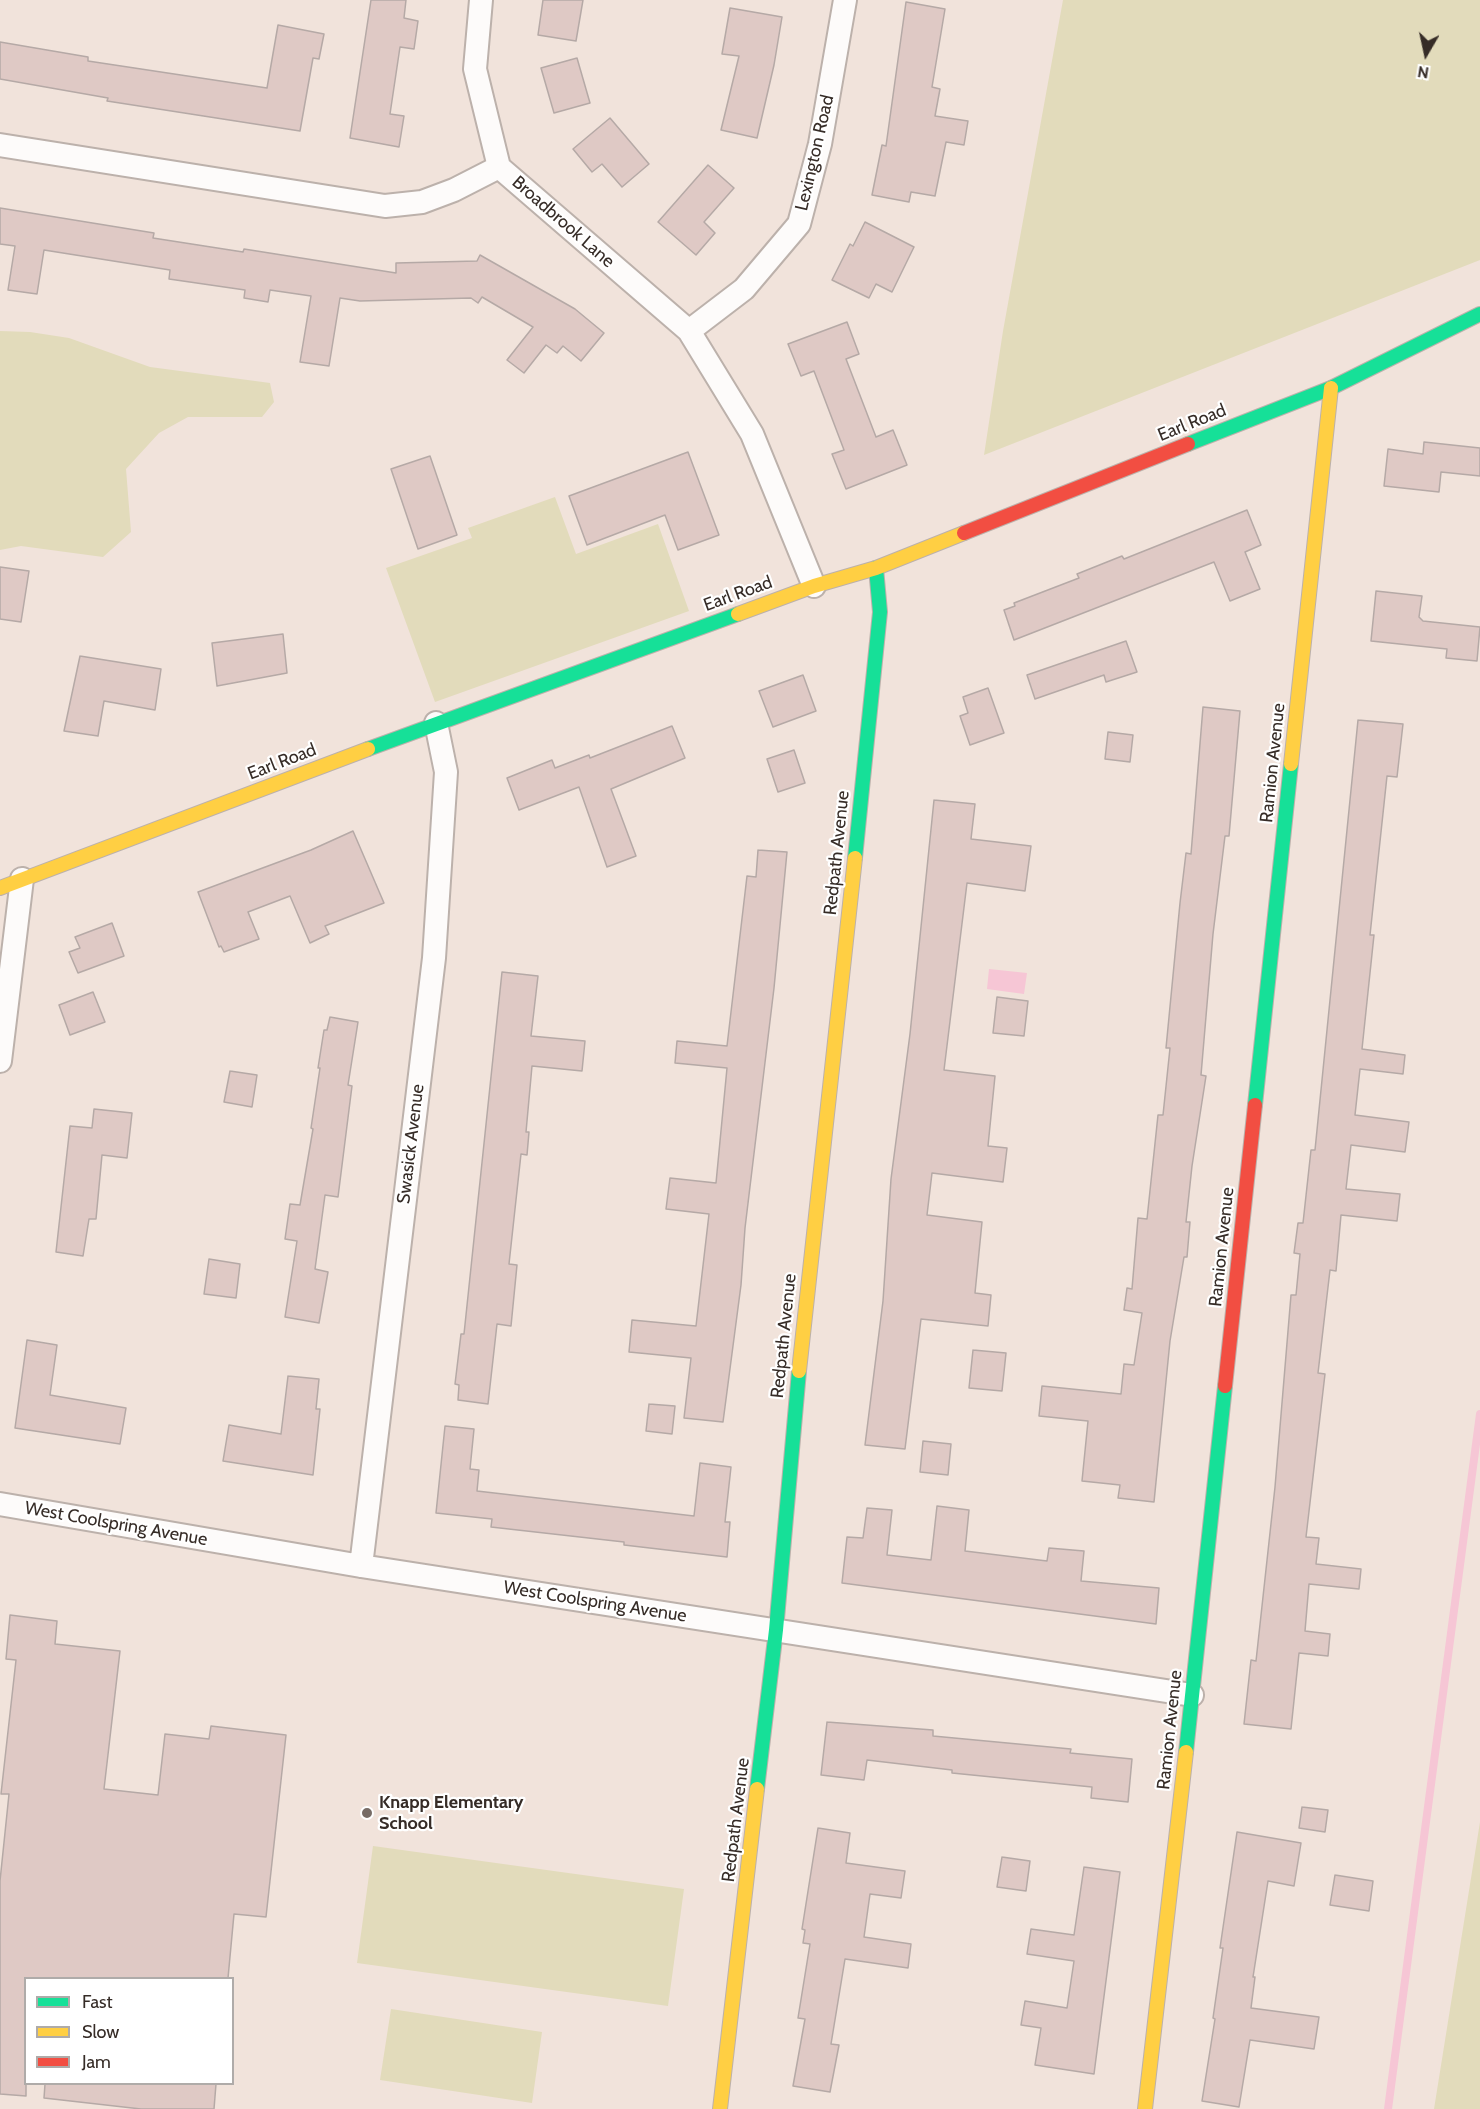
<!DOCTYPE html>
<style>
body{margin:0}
#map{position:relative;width:1480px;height:2109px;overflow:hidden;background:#f1e3db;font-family:Cabin,sans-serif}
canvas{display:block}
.legend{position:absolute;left:24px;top:1977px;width:210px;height:108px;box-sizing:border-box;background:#fff;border:2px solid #afaba9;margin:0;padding:8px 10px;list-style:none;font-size:18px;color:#362c27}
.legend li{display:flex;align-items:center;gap:12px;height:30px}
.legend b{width:30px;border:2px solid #afaba9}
.north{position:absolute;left:1396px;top:24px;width:60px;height:60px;-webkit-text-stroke:4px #fff;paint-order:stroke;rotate:189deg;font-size:16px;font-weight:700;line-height:24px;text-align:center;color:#362c27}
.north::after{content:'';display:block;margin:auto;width:21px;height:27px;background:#362c27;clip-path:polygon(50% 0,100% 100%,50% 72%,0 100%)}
</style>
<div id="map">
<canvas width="1480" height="2109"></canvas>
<ul class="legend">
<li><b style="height:8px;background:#16e098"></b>Fast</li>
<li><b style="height:8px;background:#ffcf43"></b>Slow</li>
<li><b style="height:8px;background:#f24e42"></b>Jam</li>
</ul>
<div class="north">N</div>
</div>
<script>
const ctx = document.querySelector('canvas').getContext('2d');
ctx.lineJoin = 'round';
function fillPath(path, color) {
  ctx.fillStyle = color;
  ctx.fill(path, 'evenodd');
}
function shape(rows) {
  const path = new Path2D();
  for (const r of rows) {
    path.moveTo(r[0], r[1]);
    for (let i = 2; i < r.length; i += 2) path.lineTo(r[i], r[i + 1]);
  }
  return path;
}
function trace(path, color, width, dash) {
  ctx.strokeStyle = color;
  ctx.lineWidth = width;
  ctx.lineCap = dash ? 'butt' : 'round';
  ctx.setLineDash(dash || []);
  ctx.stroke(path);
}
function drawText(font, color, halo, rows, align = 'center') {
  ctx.font = font + ' Cabin,sans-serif';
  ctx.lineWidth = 4.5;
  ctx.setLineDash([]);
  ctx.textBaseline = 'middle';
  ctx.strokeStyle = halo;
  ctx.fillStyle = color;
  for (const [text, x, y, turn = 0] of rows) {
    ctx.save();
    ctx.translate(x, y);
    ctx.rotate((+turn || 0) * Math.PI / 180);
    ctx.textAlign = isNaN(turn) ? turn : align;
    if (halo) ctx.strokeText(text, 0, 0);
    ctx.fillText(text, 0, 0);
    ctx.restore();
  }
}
const green = shape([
 [1063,0,1480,0,1480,260,984,455,1003,331],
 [0,331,30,332,69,338,150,367,270,383,274,402,262,417,188,417,159,433,126,469,131,532,103,557,21,546,0,550],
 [555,497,576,554,658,524,689,611,435,702,386,568,472,538,468,528],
 [1480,1822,1480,2109,1434,2109],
 [373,1846,684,1889,668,2006,357,1963],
 [391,2009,542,2032,532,2103,380,2080]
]);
const water = shape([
 [989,969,1027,973,1024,994,987,989]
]);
const stream = shape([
 [1388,2109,1480,1414]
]);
const building = shape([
 [371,0,406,0,404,18,418,21,414,49,400,47,390,114,404,116,399,147,350,138,371,0],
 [543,0,583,0,576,41,538,35,543,0],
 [906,2,945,9,932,87,940,89,935,116,968,121,964,145,946,142,935,196,911,192,909,202,872,195,882,145,886,146,906,2],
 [730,8,782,17,774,65,757,138,721,130,739,56,722,54,730,8],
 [278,25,324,34,319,59,313,58,300,131,107,101,108,98,0,79,0,42,88,57,88,61,267,88,278,25],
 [577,58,590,103,554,113,541,68,577,58],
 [610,118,649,164,622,187,602,164,592,172,573,149,610,118],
 [708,165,734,188,704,222,715,233,696,255,658,222,708,165],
 [0,208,154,233,153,238,243,252,244,249,396,273,396,263,477,261,480,255,575,309,604,333,581,361,563,346,557,353,546,345,524,373,507,360,533,327,482,297,478,303,471,298,360,301,340,298,329,366,300,362,311,296,270,290,268,302,244,298,245,290,169,279,170,270,44,250,37,294,8,290,15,246,0,244,0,208],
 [865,222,914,247,892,292,876,284,869,298,832,280,850,244,853,246,865,222],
 [847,322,859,354,846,359,876,437,893,430,907,465,846,489,832,454,844,450,814,371,801,376,788,344,847,322],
 [1424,442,1480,448,1480,476,1441,472,1439,492,1384,486,1388,449,1423,454,1424,442],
 [688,452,719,535,678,550,665,515,587,545,569,496,688,452],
 [430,456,457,535,418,549,391,469,430,456],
 [1247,510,1261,545,1245,552,1260,589,1230,601,1214,562,1014,640,1004,610,1015,606,1014,603,1079,578,1077,574,1122,556,1124,559,1247,510],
 [0,567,29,571,21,622,0,619,0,567],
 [1376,591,1422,596,1419,617,1423,621,1480,627,1477,661,1446,658,1447,649,1371,641,1376,591],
 [283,634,287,673,217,686,212,643,283,634],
 [1126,641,1137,672,1106,682,1104,675,1035,699,1027,675,1126,641],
 [80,656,161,669,155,710,104,701,98,736,64,731,80,656],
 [803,675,816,711,773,727,759,691,803,675],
 [988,688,1004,733,970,745,960,716,968,713,963,697,988,688],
 [1203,707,1240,711,1229,836,1225,836,1213,934,1201,1075,1206,1076,1192,1166,1186,1222,1190,1222,1187,1257,1184,1257,1170,1341,1154,1502,1118,1498,1120,1485,1082,1481,1088,1421,1039,1416,1042,1386,1121,1394,1124,1364,1134,1365,1142,1313,1124,1310,1127,1288,1132,1289,1138,1218,1147,1219,1158,1115,1163,1115,1170,1048,1166,1048,1180,903,1186,853,1191,854,1203,707],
 [1358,720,1403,724,1397,777,1387,776,1370,935,1374,935,1362,1049,1405,1055,1403,1074,1360,1069,1355,1115,1409,1122,1405,1152,1351,1145,1346,1189,1400,1194,1397,1221,1341,1215,1336,1271,1330,1270,1318,1373,1325,1374,1306,1537,1319,1538,1316,1564,1361,1569,1359,1589,1309,1584,1305,1631,1330,1634,1328,1656,1299,1653,1291,1729,1244,1724,1251,1660,1256,1661,1275,1487,1291,1295,1296,1295,1300,1254,1294,1253,1298,1223,1303,1223,1311,1150,1315,1150,1358,720],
 [672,726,685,758,611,789,636,856,607,867,579,787,519,810,507,778,552,760,555,768,589,755,590,758,672,726],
 [1108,732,1133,735,1130,762,1105,759,1108,732],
 [794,750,805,783,778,792,767,759,794,750],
 [934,800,975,804,971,839,1031,846,1025,891,967,883,944,1070,995,1076,988,1146,1007,1148,1003,1182,932,1173,927,1215,982,1222,975,1293,991,1295,988,1326,921,1319,905,1449,865,1445,883,1301,891,1179,910,1034,934,800],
 [353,831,384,903,325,926,329,934,310,943,290,896,248,912,259,939,224,952,221,946,219,947,198,892,311,850,353,831],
 [758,850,787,852,774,988,745,1228,741,1285,723,1422,684,1418,691,1358,629,1352,632,1320,696,1326,709,1214,666,1209,670,1178,716,1183,727,1068,675,1063,677,1041,727,1046,747,876,756,877,758,850],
 [112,923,124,956,78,973,69,952,80,948,75,937,112,923],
 [502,972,538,976,531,1036,585,1041,582,1071,532,1066,526,1132,529,1132,527,1155,521,1154,509,1264,517,1265,511,1326,497,1324,488,1404,458,1400,459,1385,455,1384,461,1334,464,1334,502,972],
 [93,992,105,1022,70,1035,59,1005,93,992],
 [997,997,1028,1001,1024,1036,993,1033,997,997],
 [330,1017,358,1022,348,1085,352,1086,338,1197,325,1195,315,1269,328,1272,319,1323,285,1317,297,1241,285,1239,290,1204,300,1205,313,1129,311,1128,320,1068,318,1068,324,1030,327,1030,330,1017],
 [230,1071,257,1075,252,1107,224,1102,230,1071],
 [94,1109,132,1113,127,1158,102,1155,96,1219,89,1219,83,1256,56,1252,70,1126,92,1128,94,1109],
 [209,1259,240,1264,236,1298,204,1294,209,1259],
 [27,1340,57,1345,50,1395,126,1408,120,1444,15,1428,27,1340],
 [973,1350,1006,1353,1002,1391,969,1388,973,1350],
 [288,1376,319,1379,316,1409,320,1409,313,1475,223,1461,229,1425,281,1434,288,1376],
 [649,1404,675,1406,672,1434,646,1431,649,1404],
 [445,1426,474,1429,470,1469,479,1470,477,1491,694,1516,700,1463,731,1467,725,1522,730,1522,727,1557,624,1545,624,1542,491,1527,492,1519,436,1513,445,1426],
 [923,1441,951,1444,948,1475,920,1472,923,1441],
 [937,1506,969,1510,965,1551,1047,1561,1049,1548,1084,1551,1081,1581,1159,1588,1156,1624,842,1583,847,1537,863,1538,867,1508,892,1510,887,1555,931,1560,937,1506],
 [10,1615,57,1621,55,1644,120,1651,104,1789,158,1795,165,1734,209,1739,211,1726,286,1735,266,1917,234,1914,228,1978,26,1978,26,2096,0,2094,0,1881,9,1794,1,1794,16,1660,6,1659,10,1615],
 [827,1722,933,1730,933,1736,1071,1749,1070,1753,1132,1759,1128,1802,1091,1798,1092,1787,952,1773,952,1770,867,1760,864,1780,821,1775,827,1722],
 [1302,1807,1328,1810,1325,1832,1299,1828,1302,1807],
 [818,1828,850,1833,846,1863,905,1871,901,1898,870,1894,864,1937,911,1944,908,1968,845,1959,831,2044,839,2045,830,2092,793,2086,805,2019,798,2018,810,1944,803,1943,805,1930,802,1929,818,1828],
 [1237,1832,1301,1843,1294,1886,1268,1881,1253,1977,1255,1977,1251,2008,1319,2017,1314,2049,1250,2040,1239,2107,1202,2101,1215,2019,1213,2018,1223,1948,1220,1948,1237,1832],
 [1002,1857,1030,1861,1026,1891,997,1887,1002,1857],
 [1084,1867,1120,1872,1094,2074,1035,2065,1041,2028,1021,2025,1025,2001,1067,2008,1074,1961,1027,1954,1031,1929,1074,1935,1084,1867],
 [1335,1875,1373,1881,1369,1911,1330,1905,1335,1875],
 [45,2084,216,2084,214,2109,141,2109,44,2098,45,2084]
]);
const street = shape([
 [481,0,475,69,499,167],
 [0,145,385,206,422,202,454,190,499,167,689,331,752,434,814,586],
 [689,331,744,289,799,224,820,144,845,0],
 [0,1061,22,879],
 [0,1504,361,1566,1192,1695],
 [361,1566,434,958,446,772,436,723]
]);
const fast = shape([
 [1188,444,1331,388,1480,314],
 [368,749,738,614],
 [855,858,880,612,876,568],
 [1255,1105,1291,764],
 [1186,1752,1225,1386],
 [757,1789,776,1630,799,1371]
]);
const slow = shape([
 [738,614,814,586,876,568,964,533],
 [1291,764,1331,388],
 [0,888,368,749],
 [799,1371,855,858],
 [720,2109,757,1789],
 [1145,2109,1186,1752]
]);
const jam = shape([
 [964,533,1188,444],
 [1225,1386,1255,1105]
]);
const markers = [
 [367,1813,6,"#776c66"]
];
const streetNames = [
 ["Lexington Road",815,153,-77],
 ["Broadbrook Lane",563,222,41],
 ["Earl Road",1192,423,-22],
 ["Earl Road",738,594,-20],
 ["Earl Road",282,762,-21],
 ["Ramion Avenue",1273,763,-84],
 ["Redpath Avenue",837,853,-84],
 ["Swasick Avenue",411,1144,-83],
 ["Ramion Avenue",1222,1247,-84],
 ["Redpath Avenue",784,1336,-84],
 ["West Coolspring Avenue",116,1524,10],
 ["West Coolspring Avenue",595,1602,9],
 ["Ramion Avenue",1170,1730,-84],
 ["Redpath Avenue",736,1820,-83]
];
const poiNames = [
 ["Knapp Elementary",379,1803],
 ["School",379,1824]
];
fillPath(green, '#e2dbbb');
fillPath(water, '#f6c6d5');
trace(stream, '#f6c6d5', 8);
fillPath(building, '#dfc9c5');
trace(building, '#b5a9a6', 1.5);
trace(street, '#bcb1ab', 26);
trace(fast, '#bcb1ab', 16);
trace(slow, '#bcb1ab', 16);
trace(jam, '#bcb1ab', 16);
trace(street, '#fdfbfa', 22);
trace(fast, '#16e098', 14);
trace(slow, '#ffcf43', 14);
trace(jam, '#f24e42', 14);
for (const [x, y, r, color] of markers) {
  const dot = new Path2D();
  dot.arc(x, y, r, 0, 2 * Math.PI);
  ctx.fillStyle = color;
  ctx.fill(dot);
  trace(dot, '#fff', 2);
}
drawText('18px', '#362c27', '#fff', streetNames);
drawText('bold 18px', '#362c27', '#fff', poiNames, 'left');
</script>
